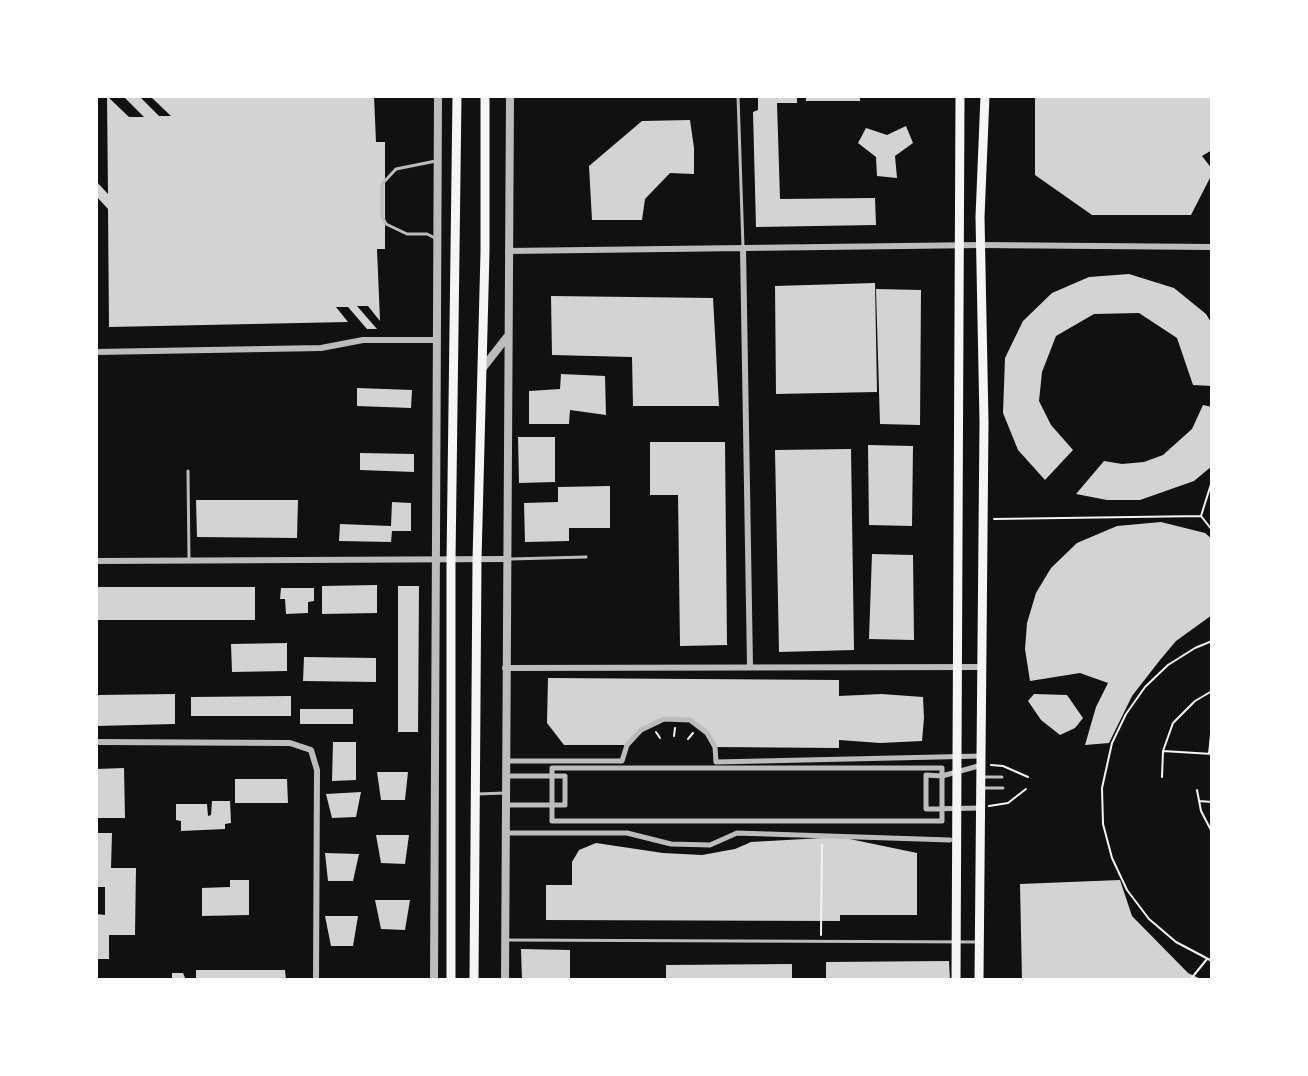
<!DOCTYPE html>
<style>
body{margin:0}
#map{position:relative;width:1308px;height:1076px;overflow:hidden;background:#111;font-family:"IBM Plex Sans",sans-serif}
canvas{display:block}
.frame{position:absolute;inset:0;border:98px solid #fff;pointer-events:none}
</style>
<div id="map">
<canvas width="1308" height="1076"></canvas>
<div class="frame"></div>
</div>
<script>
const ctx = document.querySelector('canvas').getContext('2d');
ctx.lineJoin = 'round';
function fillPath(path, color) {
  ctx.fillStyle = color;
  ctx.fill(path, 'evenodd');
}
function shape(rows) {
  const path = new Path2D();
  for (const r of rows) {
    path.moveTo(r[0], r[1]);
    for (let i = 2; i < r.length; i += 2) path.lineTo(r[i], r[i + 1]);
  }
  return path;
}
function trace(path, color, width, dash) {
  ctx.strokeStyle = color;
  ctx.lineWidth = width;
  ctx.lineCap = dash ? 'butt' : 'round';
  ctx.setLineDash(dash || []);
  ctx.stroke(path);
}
const building = shape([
 [107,96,129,117,144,117,123,96,139,96,159,116,171,116,150,96,374,96,376,142,385,142,385,249,377,249,380,321,368,306,357,306,377,329,367,329,348,307,336,307,348,322,109,327,108,209,96,196,96,181,108,194],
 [758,96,797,96,797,103,777,103,780,199,875,198,876,225,756,227,753,112,758,110],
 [806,96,860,96,860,101,806,101],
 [1035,96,1212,96,1212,150,1202,156,1212,169,1212,174,1191,215,1092,215,1035,175],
 [690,120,694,148,694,174,670,173,645,199,642,220,592,220,589,166,642,121],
 [906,126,913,143,895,156,897,178,877,176,876,157,858,143,866,128,887,135],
 [1129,274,1174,288,1206,314,1212,324,1212,386,1193,385,1177,338,1139,313,1094,314,1056,336,1042,372,1039,401,1051,425,1073,450,1045,480,1018,450,1003,413,1005,358,1023,321,1052,293,1089,277],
 [875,283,877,392,776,394,775,286],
 [876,289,921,290,920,425,880,424],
 [551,296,713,298,719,406,633,406,632,357,552,355],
 [561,374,605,376,606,415,570,410,569,424,529,424,529,391,560,389],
 [357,388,412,390,411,408,357,406],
 [1203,405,1212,407,1212,466,1194,481,1140,500,1107,500,1076,494,1104,461,1122,464,1144,462,1163,455,1192,429],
 [518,437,555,437,555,482,519,483],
 [650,442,725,442,727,645,680,646,678,495,650,495],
 [868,445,913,446,912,526,869,525],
 [851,449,854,650,779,652,775,450],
 [360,453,414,454,414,472,360,470],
 [610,486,610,528,569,528,569,541,525,542,524,503,558,502,558,487],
 [196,500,298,500,297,538,197,537],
 [392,502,411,503,411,531,392,531,391,542,339,541,340,524,391,526],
 [1161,522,1205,533,1212,539,1212,615,1176,641,1160,660,1132,696,1109,743,1085,745,1096,707,1108,683,1080,673,1030,681,1025,649,1027,623,1036,593,1051,568,1077,543,1117,526],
 [872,554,913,555,914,640,869,639],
 [377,585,377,613,322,614,322,586],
 [398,586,419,586,418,732,398,732],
 [96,587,255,587,255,620,96,620],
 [281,588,314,588,314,601,308,602,308,613,286,614,285,599,280,599],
 [287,643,287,671,232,672,231,644],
 [304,657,376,658,376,682,303,681],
 [548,678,839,680,839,696,881,694,923,697,924,718,922,741,880,743,839,740,839,748,715,747,707,733,690,720,664,719,641,730,627,745,564,745,547,723],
 [175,694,175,724,96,726,96,695],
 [1034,694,1067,695,1083,718,1075,728,1060,735,1041,720,1028,701],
 [291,696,291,716,191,716,191,697],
 [300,709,353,709,353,724,300,724],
 [333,742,356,742,356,780,332,781],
 [124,768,125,818,96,818,96,769],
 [377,772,408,772,405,800,381,800],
 [235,779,287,779,288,803,235,803],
 [361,792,356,817,332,818,326,794],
 [212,801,230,801,231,823,225,824,225,829,181,831,181,821,176,820,176,804,207,804,208,816,211,815],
 [96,833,112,833,111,868,136,868,135,935,109,935,109,959,96,959,96,914,105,915,105,887,96,887],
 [376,835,409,835,405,864,381,863],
 [840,837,917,853,917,915,840,915,840,921,546,920,546,885,572,885,572,862,579,850,596,843,663,853,702,855,735,849,751,842],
 [325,853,359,854,353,881,328,881],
 [230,880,249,880,249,915,202,916,202,888,230,887],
 [1120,880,1132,916,1188,973,1203,980,1022,980,1020,884],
 [375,900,410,900,405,930,381,929],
 [325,916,358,916,353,946,331,946],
 [521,949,570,950,570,980,522,980],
 [949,961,950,980,826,980,826,962],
 [792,964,792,980,666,980,666,965],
 [196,970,285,970,286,980,196,980],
 [172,973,183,973,186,980,172,980]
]);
const path = shape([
 [1212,481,1201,516,1212,530],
 [994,519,1201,516],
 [1212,641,1195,648,1168,665,1145,687,1126,714,1112,743,1102,788,1103,824,1112,858,1127,890,1149,919,1176,942,1212,961],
 [656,732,660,738],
 [674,736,675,728],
 [688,739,693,733],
 [1163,751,1173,723,1195,701,1212,691],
 [1209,754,1212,724],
 [991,765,1003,766,1028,777],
 [1162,777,1163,751,1212,754],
 [1197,790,1201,811,1212,832],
 [1199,801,1212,802],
 [989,806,1008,803,1026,789],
 [821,935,822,845],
 [1190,980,1207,959]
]);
const service = shape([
 [738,96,743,247],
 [435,238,427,234,407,234,386,224,382,216,382,184,396,169,436,161],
 [188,471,189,559],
 [510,559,586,557],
 [983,777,1002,777],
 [984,788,1003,788],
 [477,794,505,793],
 [505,940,979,942]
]);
const pedestrian = shape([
 [505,761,622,761,627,745,641,730,664,719,690,720,707,733,715,747,716,762,982,756],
 [552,768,942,768,942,821,552,821,552,768],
 [505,805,565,805,565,776,505,776],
 [982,808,926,809,926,775,942,776,982,765],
 [506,833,627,833,671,844,710,845,737,833,950,840]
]);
const minor = shape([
 [743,248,750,666],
 [508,251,981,245,1212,247],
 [96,352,321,348,363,340,437,340],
 [96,561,506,559],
 [505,668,983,667],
 [96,742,290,743,311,750,317,770,316,980]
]);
const tertiary = shape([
 [482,369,507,337],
 [434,980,438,96],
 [505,980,510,96]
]);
const secondary = shape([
 [451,980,451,561,457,96],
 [474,980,477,560,485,252,485,96],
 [956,980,960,96],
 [979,980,984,422,980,217,985,96]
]);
fillPath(building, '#d3d3d3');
trace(path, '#f5f5f5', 2);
trace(service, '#bcbcbc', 3);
trace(pedestrian, '#bcbcbc', 5);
trace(minor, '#bcbcbc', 6);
trace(tertiary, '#bcbcbc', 8);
trace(secondary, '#f5f5f5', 9);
</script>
